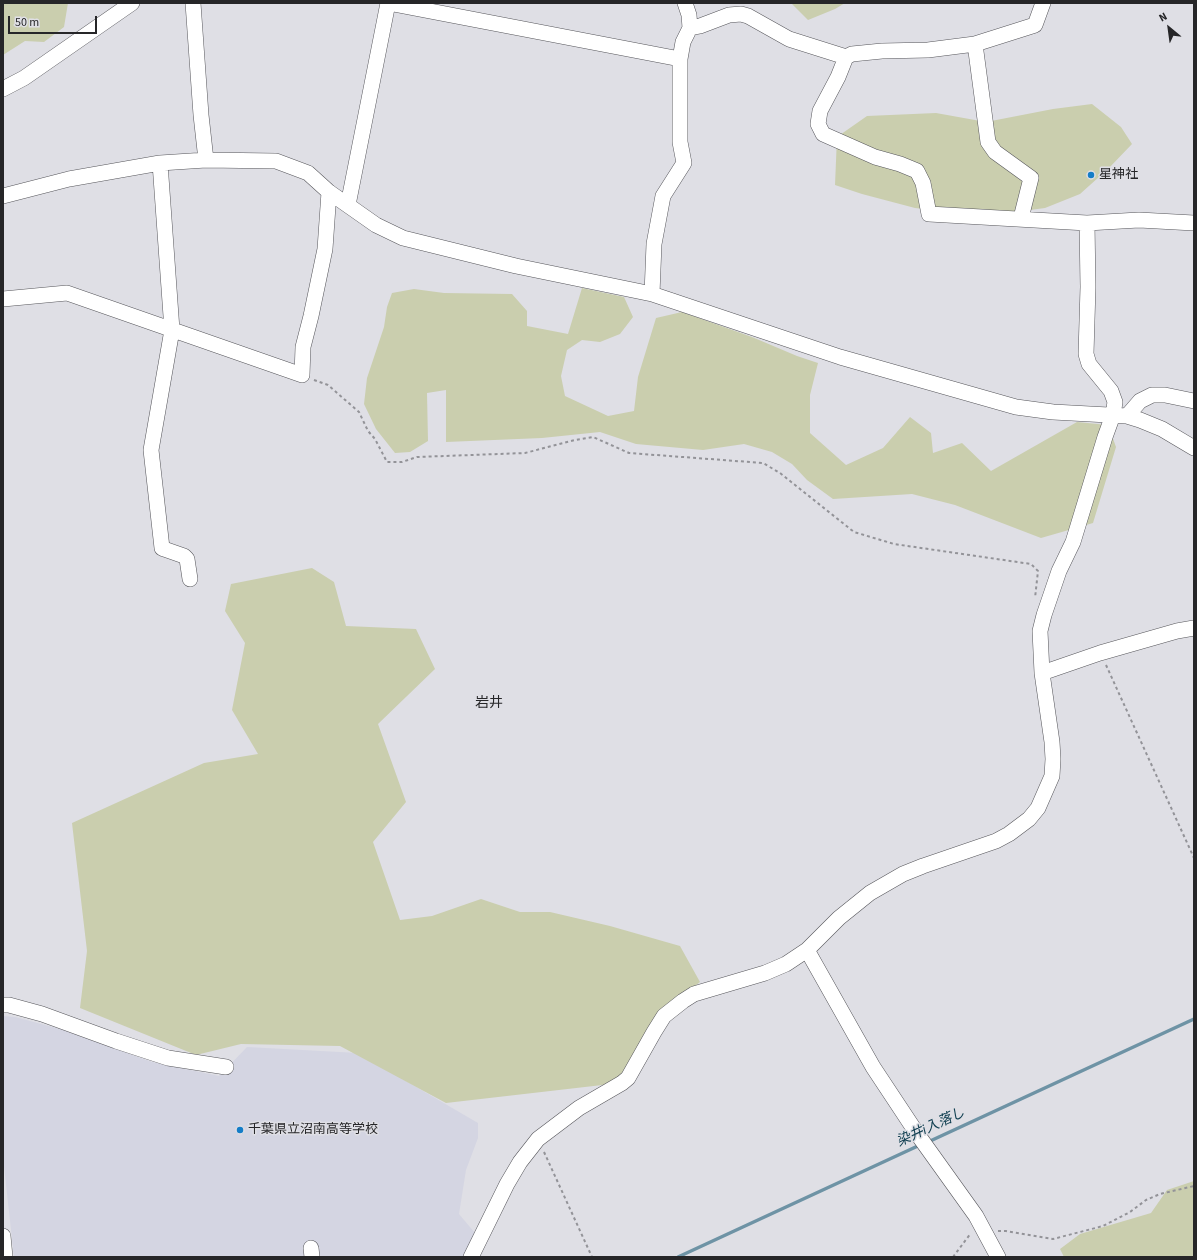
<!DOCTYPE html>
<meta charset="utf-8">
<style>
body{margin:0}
#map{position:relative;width:1197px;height:1260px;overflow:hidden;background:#dfdfe5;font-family:"Source Sans 3",sans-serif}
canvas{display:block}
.frame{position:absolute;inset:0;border:4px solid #262628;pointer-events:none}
.north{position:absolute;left:1149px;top:8px;width:40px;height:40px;-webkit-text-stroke:3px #dfdfe5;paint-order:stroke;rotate:331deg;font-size:11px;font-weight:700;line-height:16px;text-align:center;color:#262628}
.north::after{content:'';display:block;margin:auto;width:14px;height:18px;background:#262628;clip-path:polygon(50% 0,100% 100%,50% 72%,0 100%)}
.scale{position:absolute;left:8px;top:16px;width:89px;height:18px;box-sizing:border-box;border:2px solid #262628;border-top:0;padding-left:5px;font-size:12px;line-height:14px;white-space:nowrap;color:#262628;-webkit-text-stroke:3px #dfdfe5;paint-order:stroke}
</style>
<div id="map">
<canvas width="1197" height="1260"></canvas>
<div class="frame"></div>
<div class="north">N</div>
<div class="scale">50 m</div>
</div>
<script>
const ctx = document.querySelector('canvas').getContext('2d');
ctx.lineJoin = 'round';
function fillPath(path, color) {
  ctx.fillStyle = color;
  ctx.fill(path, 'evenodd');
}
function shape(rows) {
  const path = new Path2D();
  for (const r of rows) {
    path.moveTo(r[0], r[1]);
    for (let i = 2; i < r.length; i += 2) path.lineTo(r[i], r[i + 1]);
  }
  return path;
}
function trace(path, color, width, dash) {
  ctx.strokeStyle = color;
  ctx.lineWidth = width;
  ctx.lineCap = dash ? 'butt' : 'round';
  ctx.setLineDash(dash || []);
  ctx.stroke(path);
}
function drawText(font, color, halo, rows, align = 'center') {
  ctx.font = font + ' "Source Sans 3","Noto Sans JP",sans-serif';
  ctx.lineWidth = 3;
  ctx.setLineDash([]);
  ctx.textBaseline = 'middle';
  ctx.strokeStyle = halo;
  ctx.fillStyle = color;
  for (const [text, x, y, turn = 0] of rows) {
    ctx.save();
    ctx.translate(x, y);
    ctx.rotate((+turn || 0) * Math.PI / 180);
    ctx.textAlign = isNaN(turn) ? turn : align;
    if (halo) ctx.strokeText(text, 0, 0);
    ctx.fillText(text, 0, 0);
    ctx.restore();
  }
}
const built = shape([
 [3,1016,15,1017,64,1030,152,1062,219,1076,247,1047,358,1053,478,1123,478,1138,466,1170,459,1214,475,1233,463,1257,14,1257,3,1157]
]);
const green = shape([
 [3,3,68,3,64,27,44,42,25,41,3,55],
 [791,3,845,3,835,9,808,20],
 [1092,104,1121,127,1132,144,1109,168,1080,194,1045,208,985,216,915,208,862,194,835,185,837,137,867,116,936,113,986,122,1053,109],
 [582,288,624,297,633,317,620,334,600,342,582,340,567,350,561,376,565,396,608,416,634,411,638,377,656,318,682,312,752,337,797,356,818,363,810,395,810,433,846,465,883,448,910,417,931,433,933,453,962,443,991,471,1077,422,1108,425,1116,447,1093,523,1041,538,955,505,912,494,833,499,807,480,792,464,772,452,744,444,703,450,636,444,600,432,542,438,446,442,446,390,427,393,428,441,410,452,395,453,376,429,364,404,367,378,384,327,387,307,392,293,414,289,444,293,512,294,527,311,527,326,568,334],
 [312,568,334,582,346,626,416,629,435,669,378,724,406,802,373,842,400,920,432,916,481,899,520,912,550,912,610,926,680,946,700,982,658,1014,624,1075,611,1084,446,1103,340,1046,241,1044,196,1055,80,1008,87,951,72,823,204,763,258,754,232,710,245,643,225,611,231,584],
 [1194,1181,1194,1257,1064,1257,1060,1249,1080,1234,1151,1213,1167,1190]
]);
const stream = shape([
 [928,1142,1194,1019],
 [678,1257,920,1145]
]);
const path = shape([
 [314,380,328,385,359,412,368,431,375,439,387,462,402,462,417,457,525,453,575,440,593,437,629,453,763,463,780,473,854,532,894,544,1031,564,1038,571,1035,598],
 [1106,665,1194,858],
 [544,1152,592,1257],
 [998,1231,1006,1231,1053,1239,1103,1226,1130,1212,1146,1200,1160,1194,1194,1186],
 [953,1257,971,1233]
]);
const minor = shape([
 [193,3,201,115,206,160],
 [388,3,680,59],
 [690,28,700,26,729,15,741,14,748,16,789,39,846,57,852,54,882,51,928,50,975,44,1035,25,1043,3],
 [975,44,988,142,995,152,1031,178,1021,218],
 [846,57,838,77,820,111,818,124,823,134,875,157,900,164,917,171,923,183,929,214,1087,223,1139,220,1194,223],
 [3,89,24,78,132,3],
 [160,163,172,330,151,450,162,548,164,549,184,556,187,559,190,579],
 [3,196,69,179,160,163,206,160,276,161,308,173,329,192,376,225,403,238,516,266,652,294,840,357,1016,407,1053,412,1127,416,1140,420,1162,429,1194,448],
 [348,205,388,3],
 [652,294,654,244,663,196,684,163,680,142,680,59,683,42,690,28,689,15,685,3],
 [3,299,67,293,302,375,303,347,311,316,325,249,329,192],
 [1127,416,1140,401,1152,395,1165,395,1194,401],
 [1042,673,1100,653,1177,631,1194,628],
 [807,950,873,1067,918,1135,976,1216,998,1257],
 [3,1005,9,1005,42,1014,116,1041,168,1058,226,1067],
 [3,1236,5,1257],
 [311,1248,312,1257],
 [471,1257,507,1184,520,1162,538,1139,579,1108,622,1083,628,1078,654,1032,664,1016,683,1001,694,994,765,973,786,964,807,950,839,918,870,893,903,874,923,866,996,841,1009,834,1029,819,1038,808,1052,776,1053,759,1052,742,1042,673,1040,631,1044,615,1059,571,1073,542,1105,437,1113,415,1115,402,1111,391,1089,364,1086,354,1088,287,1087,223]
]);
const markers = [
 [1091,175,4,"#147dc8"],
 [240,1130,4,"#147dc8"]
];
const poiNames = [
 ["星神社",1099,175],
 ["千葉県立沼南高等学校",248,1130]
];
const neighbourhoodNames = [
 ["岩井",489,704]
];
const waterNames = [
 ["染井i入落し",931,1128,-25]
];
fillPath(built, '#d4d5e2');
fillPath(green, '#caceae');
trace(stream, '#6e93a5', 3.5);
trace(minor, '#56565b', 16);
trace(path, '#939398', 2, [3, 3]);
trace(minor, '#fff', 15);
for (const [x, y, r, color] of markers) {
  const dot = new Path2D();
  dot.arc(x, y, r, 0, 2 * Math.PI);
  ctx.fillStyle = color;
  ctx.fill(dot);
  trace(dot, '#dfdfe5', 1.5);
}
drawText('13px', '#262628', '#dfdfe5', poiNames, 'left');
drawText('14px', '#262628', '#dfdfe5', neighbourhoodNames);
drawText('italic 14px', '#124052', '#dfdfe5', waterNames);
</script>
